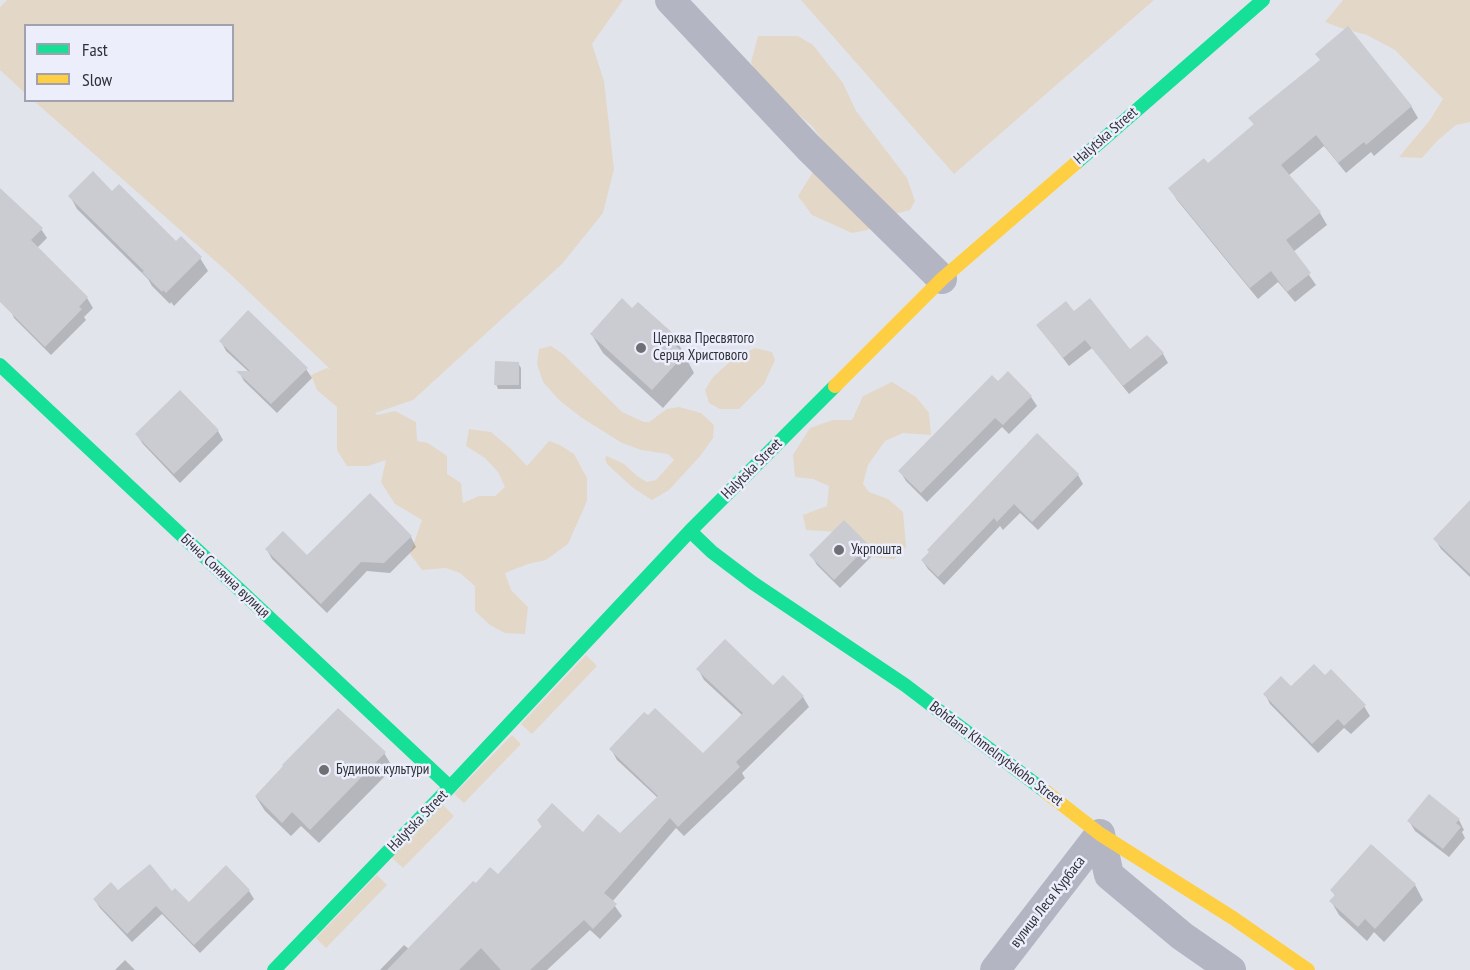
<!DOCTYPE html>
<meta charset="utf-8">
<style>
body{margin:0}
#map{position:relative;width:1470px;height:970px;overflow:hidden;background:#e2e4ec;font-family:"PT Sans Narrow",sans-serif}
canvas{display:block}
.legend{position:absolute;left:24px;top:24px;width:210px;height:78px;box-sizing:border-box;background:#eceefc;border:2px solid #a1a2ad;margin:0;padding:8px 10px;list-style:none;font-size:18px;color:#303137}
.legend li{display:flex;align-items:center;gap:12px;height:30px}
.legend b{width:30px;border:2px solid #a1a2ad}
</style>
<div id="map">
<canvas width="1470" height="970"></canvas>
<ul class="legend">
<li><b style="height:8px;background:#16e098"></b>Fast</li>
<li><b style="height:8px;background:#ffcf43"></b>Slow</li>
</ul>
</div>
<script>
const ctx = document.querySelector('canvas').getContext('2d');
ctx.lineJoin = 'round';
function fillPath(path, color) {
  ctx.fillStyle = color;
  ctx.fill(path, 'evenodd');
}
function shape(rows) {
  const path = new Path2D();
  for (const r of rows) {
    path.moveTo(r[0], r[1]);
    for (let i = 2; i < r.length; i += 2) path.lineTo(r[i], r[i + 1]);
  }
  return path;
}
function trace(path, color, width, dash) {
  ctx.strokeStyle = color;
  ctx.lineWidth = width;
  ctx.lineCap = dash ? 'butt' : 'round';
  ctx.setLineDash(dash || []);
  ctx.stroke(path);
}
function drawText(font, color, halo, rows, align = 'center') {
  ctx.font = font + ' "PT Sans Narrow",sans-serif';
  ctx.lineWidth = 5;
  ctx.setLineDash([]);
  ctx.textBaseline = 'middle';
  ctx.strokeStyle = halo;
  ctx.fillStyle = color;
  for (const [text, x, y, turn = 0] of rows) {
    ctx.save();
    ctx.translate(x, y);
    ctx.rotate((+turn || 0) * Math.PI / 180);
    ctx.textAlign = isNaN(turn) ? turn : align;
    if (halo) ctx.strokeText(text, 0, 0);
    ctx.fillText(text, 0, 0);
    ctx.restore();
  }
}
const green = shape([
 [7,0,623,0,592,44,604,81,614,169,603,213,562,264,413,400,375,413,377,415,395,411,416,422,417,441,428,443,447,456,447,474,461,483,463,503,479,496,495,496,505,487,498,472,485,458,466,446,469,429,491,432,511,449,527,466,549,441,560,445,574,454,587,478,587,501,568,544,546,560,528,564,505,573,511,590,528,607,525,634,505,633,490,625,475,611,475,586,460,573,446,568,422,570,410,554,422,520,395,504,381,482,386,460,368,466,347,466,337,450,337,407,317,390,311,375,327,368,330,369,230,274,34,101,232,100,232,26,26,26,25,93,0,70,0,7],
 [801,0,1154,0,954,174],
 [1343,0,1470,0,1470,122,1456,125,1438,140,1422,158,1399,157,1430,120,1443,99,1395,50,1367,35,1341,28,1325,22],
 [758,36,798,36,813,45,843,83,856,111,907,178,915,201,910,210,895,214,867,230,852,233,812,215,798,196,828,148,812,126,761,83,751,62],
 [551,346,563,354,622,412,644,422,649,422,667,409,679,407,701,413,714,425,713,438,701,455,669,490,652,500,644,495,632,487,607,464,605,458,607,456,624,464,637,476,647,482,656,480,674,460,668,454,641,450,622,443,582,418,559,400,543,382,537,364,539,349],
 [755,348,772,352,775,360,764,384,739,409,720,409,709,403,705,390,713,377,732,360],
 [892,382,916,397,929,413,931,435,903,433,885,441,868,465,863,484,869,492,888,499,903,512,906,547,894,559,870,557,860,547,837,532,806,530,803,515,827,506,829,486,813,479,795,477,793,455,810,428,833,420,852,420,863,396],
 [586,655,597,666,532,734,521,724],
 [512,735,521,744,464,803,454,794],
 [443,805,454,816,403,868,391,857],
 [377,875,387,885,326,948,316,938]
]);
const shadow = shape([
 [1411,106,1418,118,1374,156,1371,152,1346,173,1324,146,1288,176,1320,213,1327,225,1293,252,1316,285,1295,302,1278,282,1258,299,1177,200,1170,188,1208,165,1255,126,1250,118],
 [70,196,176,243,200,258,208,271,174,306,171,302,170,304,152,286,148,279,77,209],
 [0,200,41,229,47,238,37,248,87,298,93,308,84,317,86,320,51,355,14,318,0,284],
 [638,304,675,337,694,373,663,408,603,353,592,335,633,310],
 [1074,313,1130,351,1147,337,1163,354,1168,363,1129,394,1092,348,1069,366,1038,326],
 [221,341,306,369,312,378,277,413,244,381,239,372,249,372,226,351],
 [518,363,521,368,521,389,498,389,496,384],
 [998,383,1031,397,1037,406,1009,434,1002,427,927,502,906,481,900,471],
 [218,431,223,440,180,483,143,444,137,435],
 [1037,435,1078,475,1083,484,1038,530,1020,513,1003,530,1000,526,944,585,928,569,922,560],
 [1470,502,1470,577,1441,549,1435,539],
 [411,537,416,547,390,573,367,571,327,613,272,559,267,550,307,557],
 [868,546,873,555,840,588,817,565,811,555],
 [698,669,773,687,803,697,809,707,742,773,745,778,684,836,676,828,612,902,622,916,600,939,590,930,547,970,380,970,404,945,409,949,476,885,498,877,543,828,538,821,583,834,620,835,658,798,617,760,611,749,703,755,743,716,704,680],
 [1325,678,1364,706,1370,716,1351,734,1344,728,1318,753,1270,704,1265,694,1291,689],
 [384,753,393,768,319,843,301,826,291,836,265,811,256,797],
 [1459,820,1464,830,1462,832,1465,838,1449,857,1415,831,1409,821],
 [1415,885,1423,900,1384,942,1374,932,1367,941,1339,915,1331,901,1335,896,1332,890],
 [249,891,254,899,200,953,162,914,132,942,100,908,94,899,118,892,189,904],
 [125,960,135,970,115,970]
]);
const building = shape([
 [1348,26,1412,106,1366,145,1364,142,1338,163,1316,135,1281,165,1321,212,1286,240,1311,273,1287,292,1271,271,1250,288,1168,188,1204,158,1208,163,1254,124,1248,118,1320,60,1315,54],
 [93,171,112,191,119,184,176,241,181,236,202,257,166,293,163,290,162,292,142,272,144,271,68,196],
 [0,188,43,228,31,240,88,297,79,307,82,309,45,347,0,302],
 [622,298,632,308,638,302,676,336,671,342,685,354,652,390,590,334],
 [1090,298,1130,349,1147,335,1164,353,1123,386,1085,340,1063,358,1036,325,1066,301,1074,311],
 [248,310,308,368,271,404,236,371,250,371,219,341],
 [495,361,519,362,519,385,494,385],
 [1008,371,1032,396,1003,425,995,418,921,493,898,471,992,375,998,381],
 [180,390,219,430,174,474,135,434],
 [1037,433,1079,474,1032,522,1014,504,997,522,994,518,938,577,921,560,929,552,927,550],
 [370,493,412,536,384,563,361,562,321,604,265,549,283,531,307,555],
 [1470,500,1470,574,1433,539],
 [844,520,869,545,834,580,809,555],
 [725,639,773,685,783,675,804,696,736,762,740,767,678,827,670,818,604,893,617,904,593,929,584,920,530,970,501,970,481,948,459,970,387,970,473,881,476,883,490,867,498,874,542,826,537,820,552,803,583,832,598,814,620,833,658,796,609,749,644,712,648,715,655,708,703,753,743,713,696,669],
 [1314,664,1325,675,1331,669,1366,705,1344,726,1338,719,1312,744,1263,694,1281,676,1291,686],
 [338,708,386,752,310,830,292,812,282,823,255,796,283,766,282,765],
 [1429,794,1460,819,1456,823,1461,827,1443,849,1407,821],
 [1371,844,1416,884,1375,929,1365,919,1358,927,1329,901,1335,895,1330,890],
 [150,864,172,891,175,888,189,902,226,865,250,890,194,945,156,906,127,934,93,899,111,882,118,890]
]);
const street = shape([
 [670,0,808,147,942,279],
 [1100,834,1109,875,1182,936,1231,970],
 [995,970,1100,834]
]);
const fast = shape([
 [1076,163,1263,0],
 [0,365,450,787],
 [690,531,712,552,753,583,905,685,1046,792],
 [274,970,450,787,690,531,835,386]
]);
const slow = shape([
 [835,386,942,279,1076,163],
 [1046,792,1100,834,1233,918,1308,970]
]);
const markers = [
 [641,348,6,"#6e7076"],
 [839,550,6,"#6e7076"],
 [324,770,6,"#6e7076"]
];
const streetNames = [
 ["Halytska Street",1106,136,-41],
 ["Halytska Street",752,469,-45],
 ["Бічна Сонячна вулиця",225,576,43],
 ["Bohdana Khmelnytskoho Street",996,754,37],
 ["Halytska Street",418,821,-46],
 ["вулиця Леся Курбаса",1048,902,-52]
];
const poiNames = [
 ["Церква Пресвятого",653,339],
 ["Серця Христового",653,356],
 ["Укрпошта",851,550],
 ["Будинок культури",336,770]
];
fillPath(green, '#e3d7c7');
fillPath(shadow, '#0003');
fillPath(building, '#cbccd2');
trace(street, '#b3b5c3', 30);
trace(fast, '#16e098', 14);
trace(slow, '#ffcf43', 14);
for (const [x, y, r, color] of markers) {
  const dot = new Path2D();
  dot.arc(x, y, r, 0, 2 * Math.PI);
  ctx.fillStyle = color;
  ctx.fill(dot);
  trace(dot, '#eceefc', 2);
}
drawText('15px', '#303137', '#eceefc', streetNames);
drawText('15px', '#303137', '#eceefc', poiNames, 'left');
</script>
